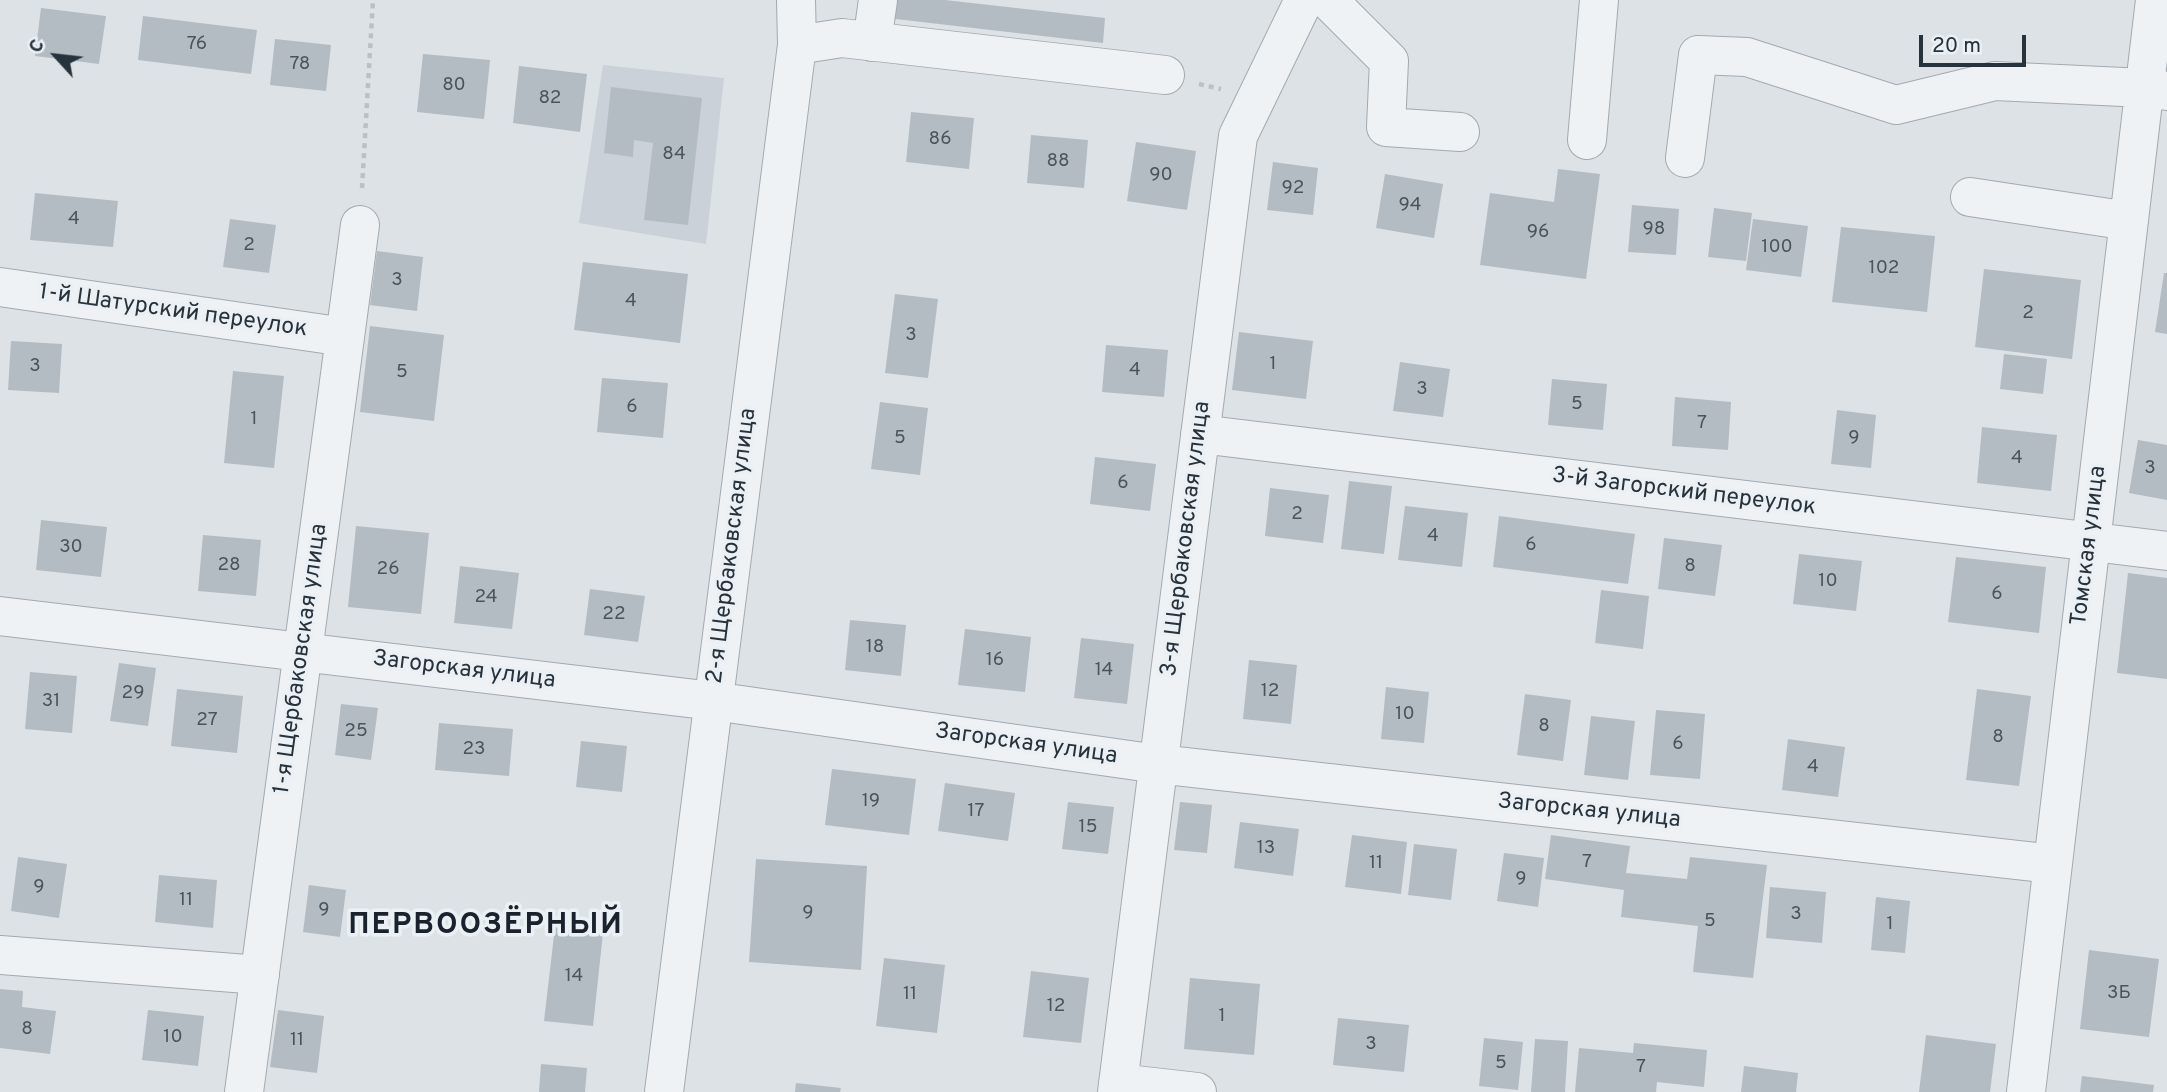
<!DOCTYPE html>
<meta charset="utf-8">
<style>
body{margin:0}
#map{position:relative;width:2167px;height:1092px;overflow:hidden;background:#dce2e6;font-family:Overpass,sans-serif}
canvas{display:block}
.north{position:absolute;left:21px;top:21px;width:70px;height:70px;-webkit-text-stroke:5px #ebf0f4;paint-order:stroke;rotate:297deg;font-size:19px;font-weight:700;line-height:28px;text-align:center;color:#26323c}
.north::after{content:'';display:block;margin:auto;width:24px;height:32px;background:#26323c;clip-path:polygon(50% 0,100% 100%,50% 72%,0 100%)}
.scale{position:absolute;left:1919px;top:35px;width:107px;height:32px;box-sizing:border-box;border:4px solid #26323c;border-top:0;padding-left:9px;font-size:21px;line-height:24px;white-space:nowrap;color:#26323c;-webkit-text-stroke:5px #ebf0f4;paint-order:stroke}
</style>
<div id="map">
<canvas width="2167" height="1092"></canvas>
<div class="north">С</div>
<div class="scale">20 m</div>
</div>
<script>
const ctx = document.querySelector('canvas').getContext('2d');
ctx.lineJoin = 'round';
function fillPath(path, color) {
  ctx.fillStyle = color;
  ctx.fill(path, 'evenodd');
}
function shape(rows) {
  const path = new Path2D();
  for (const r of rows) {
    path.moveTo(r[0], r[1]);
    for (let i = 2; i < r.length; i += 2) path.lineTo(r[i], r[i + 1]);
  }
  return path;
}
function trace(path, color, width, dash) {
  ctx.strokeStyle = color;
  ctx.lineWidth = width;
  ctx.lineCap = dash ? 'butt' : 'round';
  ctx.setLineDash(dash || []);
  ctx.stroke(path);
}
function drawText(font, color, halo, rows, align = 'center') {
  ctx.font = font + ' Overpass,sans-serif';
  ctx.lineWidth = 7;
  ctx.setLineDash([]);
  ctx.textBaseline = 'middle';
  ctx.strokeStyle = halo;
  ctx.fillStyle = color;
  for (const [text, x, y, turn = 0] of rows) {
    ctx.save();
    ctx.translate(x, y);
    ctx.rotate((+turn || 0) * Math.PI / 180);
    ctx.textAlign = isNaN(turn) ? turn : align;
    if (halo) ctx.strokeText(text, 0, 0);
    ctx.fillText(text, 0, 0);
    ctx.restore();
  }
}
const built = shape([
 [603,65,724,78,706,244,579,223]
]);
const building = shape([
 [890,0,945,0,1105,18,1103,43,887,18],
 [41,8,106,16,99,64,35,56],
 [143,16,257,30,251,74,138,60],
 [275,39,331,45,326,91,270,85],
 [423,54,490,60,484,119,417,112],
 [519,66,587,74,580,132,513,123],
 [611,87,702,98,688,225,644,220,653,143,634,140,633,157,604,153],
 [911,112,974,118,969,169,906,162],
 [1031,135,1088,140,1084,188,1027,183],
 [1136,142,1196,151,1187,210,1127,201],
 [1273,162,1318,168,1313,215,1267,210],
 [1558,169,1600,174,1586,279,1480,265,1490,193,1554,202],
 [1385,174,1443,184,1434,238,1376,228],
 [35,193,118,201,113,247,30,240],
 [1632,205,1679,209,1676,255,1628,252],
 [1714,208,1752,213,1746,261,1708,257],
 [230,219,276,225,269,273,223,267],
 [1753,219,1808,226,1801,277,1746,270],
 [1841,227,1935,236,1927,312,1832,302],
 [377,251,423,257,417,311,370,305],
 [583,262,688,274,680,343,574,330],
 [1984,269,2081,280,2072,359,1975,347],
 [2164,273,2167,273,2167,334,2155,332],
 [895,294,938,299,928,378,885,373],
 [370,326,444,335,434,421,360,412],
 [1239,332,1313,341,1306,399,1232,390],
 [11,341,62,344,59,393,8,390],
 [1106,345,1168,350,1164,397,1102,392],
 [2004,354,2047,359,2043,394,2000,389],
 [1400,362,1450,369,1443,417,1393,411],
 [233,371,284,376,274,468,224,463],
 [602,378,668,383,663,438,597,432],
 [1552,379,1607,384,1603,430,1548,425],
 [1675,397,1731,402,1728,450,1672,446],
 [880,402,928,408,920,475,871,469],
 [1837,410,1876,415,1871,468,1831,464],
 [1982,427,2057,435,2051,491,1977,483],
 [2138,440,2167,445,2167,500,2129,493],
 [1095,457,1156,464,1150,511,1090,504],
 [1349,481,1392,486,1384,554,1341,549],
 [1270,488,1329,495,1323,543,1265,536],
 [1405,506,1468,513,1462,567,1398,560],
 [1499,516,1635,534,1628,584,1493,567],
 [41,520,107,527,101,577,36,570],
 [356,526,429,533,421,614,348,607],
 [203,535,261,540,256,596,198,591],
 [1664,538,1722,545,1715,596,1658,589],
 [1799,554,1862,561,1856,611,1793,604],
 [1956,557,2046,567,2039,633,1948,622],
 [460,566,519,573,512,629,454,623],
 [2128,573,2167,578,2167,679,2117,673],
 [590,589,645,596,638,642,584,635],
 [1601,590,1649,596,1643,649,1595,643],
 [850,620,906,625,901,676,845,670],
 [965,629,1031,637,1025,692,958,685],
 [1081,638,1134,644,1127,704,1074,698],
 [1249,660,1297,665,1291,724,1243,719],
 [119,663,156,668,148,726,110,721],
 [30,672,77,676,72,733,25,729],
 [1386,687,1429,692,1424,743,1381,739],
 [177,689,243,696,237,753,171,746],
 [1977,689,2031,696,2019,786,1966,780],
 [1525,694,1571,700,1563,761,1517,755],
 [341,704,378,708,371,760,335,755],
 [1656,710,1705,714,1700,779,1650,775],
 [1591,716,1635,721,1628,780,1584,775],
 [439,723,513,729,509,776,435,770],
 [1788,739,1845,747,1838,797,1782,790],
 [581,741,627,746,622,792,576,787],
 [832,769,916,779,909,835,825,825],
 [945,783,1015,793,1008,841,938,831],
 [1068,802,1114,807,1108,854,1062,849],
 [1180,802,1212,805,1207,853,1174,850],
 [1240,822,1299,829,1293,876,1234,868],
 [1352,835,1407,842,1401,894,1345,887],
 [1551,835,1630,846,1626,873,1687,879,1690,857,1767,865,1753,978,1693,972,1698,926,1621,917,1624,890,1545,879],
 [1414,844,1457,849,1451,900,1408,895],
 [1504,853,1544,858,1538,907,1497,901],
 [18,857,67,864,59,918,11,911],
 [756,859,867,866,861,970,749,962],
 [159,875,217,880,213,928,155,922],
 [309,885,346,890,340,937,303,932],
 [1770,887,1826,892,1822,943,1766,938],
 [1876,897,1910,901,1905,953,1871,950],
 [555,927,603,933,593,1026,544,1021],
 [2089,950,2159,959,2149,1037,2080,1029],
 [884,958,945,965,937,1033,876,1026],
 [1031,971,1089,978,1081,1043,1023,1037],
 [1190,978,1260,984,1254,1055,1184,1049],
 [0,989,23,991,22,1007,56,1011,50,1054,0,1048],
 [148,1010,204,1016,198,1066,142,1060],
 [278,1010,324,1016,317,1073,270,1067],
 [1338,1018,1409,1025,1404,1072,1333,1065],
 [1926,1035,1996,1044,1990,1092,1919,1092],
 [1484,1038,1523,1042,1518,1090,1479,1086],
 [1535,1039,1568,1041,1565,1092,1531,1092],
 [1634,1043,1707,1050,1704,1087,1657,1082,1656,1092,1575,1092,1579,1048,1633,1053],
 [541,1064,587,1068,585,1092,539,1092],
 [1744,1066,1798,1073,1796,1092,1741,1092],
 [2082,1076,2154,1085,2153,1092,2080,1092],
 [796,1083,841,1088,840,1092,795,1092]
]);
const path = shape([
 [1199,84,1221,89],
 [362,188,373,0]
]);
const minor = shape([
 [1328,0,1389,61,1386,127,1460,132],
 [872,42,878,0],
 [797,45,842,38,1165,75],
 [1587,140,1599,0],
 [1685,158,1698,55,1747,57,1896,105,1995,81,2145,88,2167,91],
 [1970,197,2129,221],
 [0,287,345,337],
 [1200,434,2167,551],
 [0,616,713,701,1158,764,2053,864],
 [0,955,260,975],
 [1118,1083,1197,1092],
 [244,1092,360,225],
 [664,1092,797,45,796,0],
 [1117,1092,1238,136,1304,0],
 [2026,1092,2155,0]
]);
const numberNames = [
 ["76",197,45],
 ["78",300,65],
 ["80",454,86],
 ["82",550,99],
 ["86",940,140],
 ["84",674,155],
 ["88",1058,162],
 ["90",1161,176],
 ["92",1293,189],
 ["94",1410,206],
 ["4",74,220],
 ["98",1654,230],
 ["96",1538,233],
 ["2",249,246],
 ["100",1777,248],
 ["102",1884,269],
 ["3",397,281],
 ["4",631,302],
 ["2",2028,314],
 ["3",911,336],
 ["1",1273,365],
 ["3",35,367],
 ["4",1135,371],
 ["5",402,373],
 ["3",1422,390],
 ["5",1577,405],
 ["6",632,408],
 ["1",254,420],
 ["7",1702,424],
 ["5",900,439],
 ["9",1854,439],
 ["4",2017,459],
 ["3",2150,469],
 ["6",1123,484],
 ["2",1297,515],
 ["4",1433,537],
 ["6",1531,546],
 ["30",71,548],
 ["28",229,566],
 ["8",1690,567],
 ["26",388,570],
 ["10",1828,582],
 ["6",1997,595],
 ["24",486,598],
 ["22",614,615],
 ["18",875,648],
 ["16",995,661],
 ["14",1104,671],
 ["12",1270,692],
 ["29",133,694],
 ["31",51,702],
 ["10",1405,715],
 ["27",207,721],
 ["8",1544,727],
 ["25",356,732],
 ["8",1998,738],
 ["6",1678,745],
 ["23",474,750],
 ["4",1813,768],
 ["19",871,802],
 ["17",976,812],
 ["15",1088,828],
 ["13",1266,849],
 ["7",1587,863],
 ["11",1376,864],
 ["9",1521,880],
 ["9",39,888],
 ["11",186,901],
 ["9",324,911],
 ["9",808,914],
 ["3",1796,915],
 ["5",1710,922],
 ["1",1890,925],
 ["14",574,977],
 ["3Б",2119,994],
 ["11",910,995],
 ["12",1056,1007],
 ["1",1222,1017],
 ["8",27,1030],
 ["10",173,1038],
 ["11",297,1041],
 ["3",1371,1045],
 ["5",1501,1064],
 ["7",1641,1068]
];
const streetNames = [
 ["1-й Шатурский переулок",173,312,8],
 ["3-й Загорский переулок",1684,493,7],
 ["3-я Щербаковская улица",1187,539,-83],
 ["2-я Щербаковская улица",733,546,-83],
 ["Томская улица",2090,546,-83],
 ["1-я Щербаковская улица",302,659,-82],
 ["Загорская улица",464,671,7],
 ["Загорская улица",1026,745,8],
 ["Загорская улица",1589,812,6]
];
const districtNames = [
 ["ПЕРВООЗЁРНЫЙ",486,927]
];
fillPath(built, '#cad1d8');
fillPath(building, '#b4bcc3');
trace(minor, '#a2aab0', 40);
trace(path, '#bbc0c5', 4.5, [5, 5]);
trace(minor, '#eff2f5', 38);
drawText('19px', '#4a545e', null, numberNames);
drawText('23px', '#26323c', '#ebf0f4', streetNames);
ctx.letterSpacing = '2px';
drawText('bold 30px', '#19222d', '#ebf0f4', districtNames);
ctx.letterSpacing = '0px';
</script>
